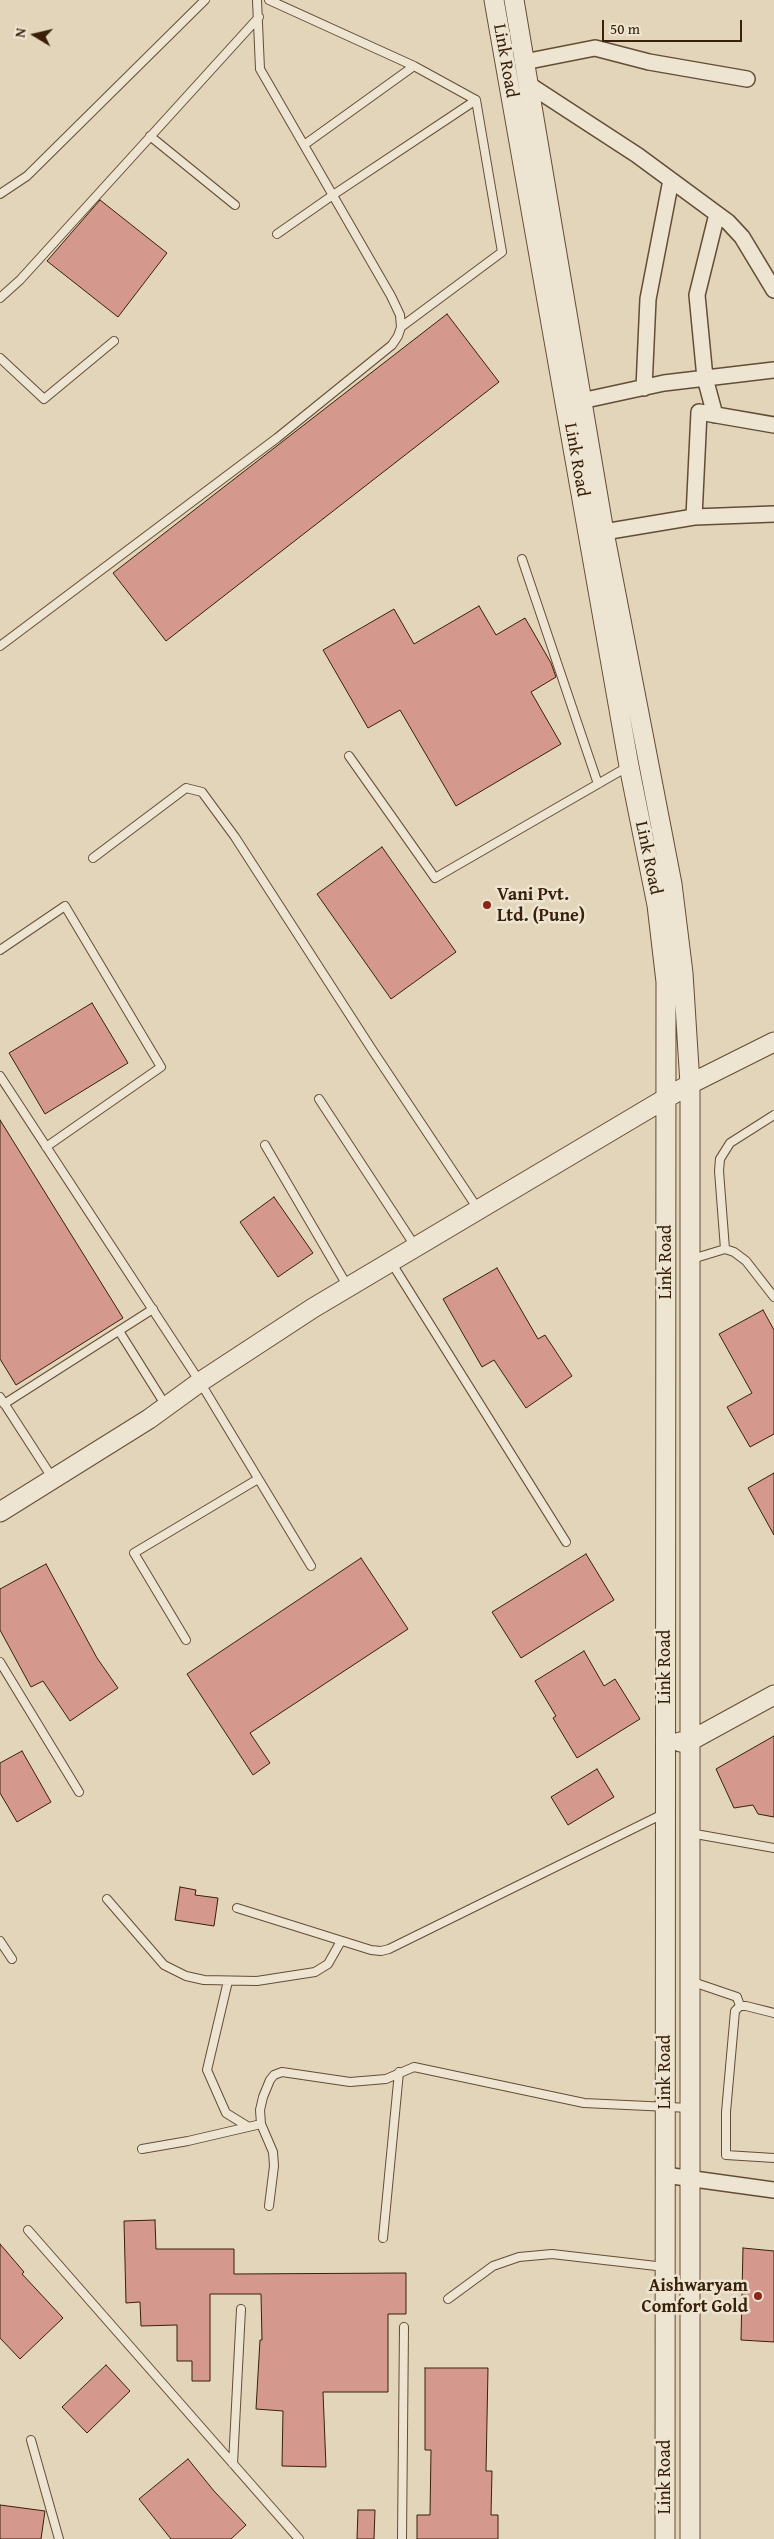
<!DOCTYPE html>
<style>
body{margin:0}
#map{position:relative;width:774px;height:2539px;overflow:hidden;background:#e3d5ba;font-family:"Gentium Book Plus",serif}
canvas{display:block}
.north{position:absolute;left:10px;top:10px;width:50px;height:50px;-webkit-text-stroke:4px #ede4d2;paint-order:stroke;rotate:279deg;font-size:14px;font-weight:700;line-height:20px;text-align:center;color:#392009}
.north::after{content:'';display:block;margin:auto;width:18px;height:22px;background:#392009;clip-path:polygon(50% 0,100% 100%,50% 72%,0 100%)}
.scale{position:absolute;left:602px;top:20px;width:140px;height:22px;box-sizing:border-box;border:2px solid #392009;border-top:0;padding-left:6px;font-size:15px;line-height:18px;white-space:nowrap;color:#392009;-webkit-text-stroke:4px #ede4d2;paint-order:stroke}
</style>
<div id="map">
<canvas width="774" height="2539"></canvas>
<div class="north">N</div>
<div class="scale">50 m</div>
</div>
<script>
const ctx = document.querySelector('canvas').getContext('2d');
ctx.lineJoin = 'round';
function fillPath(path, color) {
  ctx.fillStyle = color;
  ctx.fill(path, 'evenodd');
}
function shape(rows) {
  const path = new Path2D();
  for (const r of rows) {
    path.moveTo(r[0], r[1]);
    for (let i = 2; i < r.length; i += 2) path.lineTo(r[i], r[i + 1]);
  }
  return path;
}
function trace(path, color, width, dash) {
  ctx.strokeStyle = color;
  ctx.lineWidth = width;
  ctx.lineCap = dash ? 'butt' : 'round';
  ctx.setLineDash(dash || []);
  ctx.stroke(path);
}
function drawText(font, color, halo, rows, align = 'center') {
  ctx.font = font + ' "Gentium Book Plus",serif';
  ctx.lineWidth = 5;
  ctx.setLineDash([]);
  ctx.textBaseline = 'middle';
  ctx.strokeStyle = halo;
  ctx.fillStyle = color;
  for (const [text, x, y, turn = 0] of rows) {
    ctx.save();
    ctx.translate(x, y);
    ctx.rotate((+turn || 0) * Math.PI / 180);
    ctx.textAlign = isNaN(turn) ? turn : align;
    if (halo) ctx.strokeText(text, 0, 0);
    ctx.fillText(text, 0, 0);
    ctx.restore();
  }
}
const building = shape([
 [100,200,167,253,118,317,47,261,100,200],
 [447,314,499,382,166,641,113,573,447,314],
 [479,606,496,635,525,618,551,663,556,677,531,692,561,744,456,806,400,710,368,728,323,650,394,609,414,644,479,606],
 [382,847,456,952,391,999,317,894,382,847],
 [92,1003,128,1063,45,1114,9,1053,92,1003],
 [0,1120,123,1318,16,1385,0,1359,0,1120],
 [274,1197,313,1253,278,1277,240,1222,274,1197],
 [497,1268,538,1339,545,1335,572,1376,526,1408,494,1360,482,1367,443,1299,497,1268],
 [763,1310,774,1330,774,1434,750,1447,727,1407,752,1393,719,1334,763,1310],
 [774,1473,774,1535,748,1488,774,1473],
 [586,1554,614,1600,521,1658,492,1612,586,1554],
 [361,1558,408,1629,250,1733,270,1763,253,1775,187,1674,361,1558],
 [46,1564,97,1658,118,1688,70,1721,43,1681,31,1687,0,1630,0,1589,46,1564],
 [584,1651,604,1686,615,1679,640,1719,577,1758,553,1718,556,1716,535,1681,584,1651],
 [774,1736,774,1817,758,1814,753,1805,734,1808,716,1769,774,1736],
 [22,1751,51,1802,17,1822,0,1793,0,1763,22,1751],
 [597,1769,614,1797,568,1825,551,1797,597,1769],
 [180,1887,196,1890,195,1895,218,1898,214,1926,175,1920,180,1887],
 [155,2220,156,2249,234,2249,234,2274,406,2273,406,2314,388,2314,388,2392,323,2392,326,2467,282,2466,283,2411,256,2409,260,2340,262,2340,261,2294,210,2294,210,2381,192,2381,192,2361,177,2361,177,2325,141,2326,140,2302,126,2303,124,2221,155,2220],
 [0,2244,24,2272,22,2274,63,2318,20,2359,0,2338,0,2244],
 [743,2248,774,2251,774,2342,741,2340,743,2248],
 [106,2365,130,2391,87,2433,62,2407,106,2365],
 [425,2368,488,2368,486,2471,492,2471,491,2515,498,2515,498,2539,417,2539,417,2515,430,2515,431,2450,425,2450,425,2368],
 [188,2459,214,2491,246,2525,231,2539,171,2539,139,2499,188,2459],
 [0,2505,45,2511,41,2539,0,2539,0,2505],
 [358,2510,375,2510,374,2539,357,2539,358,2510]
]);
const service = shape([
 [269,0,414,66,476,100],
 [150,136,235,205],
 [304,145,414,66],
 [0,194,27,176,205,0],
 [277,234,333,195,476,100,502,252,401,327],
 [0,298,20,280,259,17],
 [0,358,44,399,114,341],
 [522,559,598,784],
 [0,646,277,438,392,345,398,336,401,327,400,315,391,296,260,69,257,0],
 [349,756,435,878,629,766],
 [93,858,186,788,202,792,235,837,371,1048,478,1209],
 [0,950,65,906,161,1067,46,1147],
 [0,1076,200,1382,311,1566],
 [319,1099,415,1246],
 [265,1145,348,1287],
 [725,1249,719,1171,720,1159,730,1143,774,1115],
 [692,1259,725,1249,734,1252,746,1261,774,1297],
 [391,1262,566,1542],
 [119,1331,166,1406],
 [0,1397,53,1479],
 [4,1404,153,1309],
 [186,1640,134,1553,258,1479],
 [0,1662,79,1792],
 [690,1833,774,1848],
 [107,1899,164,1965,186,1976,204,1980,257,1981,315,1972,328,1964,341,1941],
 [237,1908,371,1950,381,1951,389,1949,665,1813],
 [0,1941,12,1959],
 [228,1981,207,2070,226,2113,247,2126],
 [690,1981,737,1997,740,2006],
 [774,2013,746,2006,740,2006,735,2011,726,2112,726,2155,774,2158],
 [142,2149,188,2141,261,2124],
 [269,2206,274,2166,273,2152,261,2124,260,2110,263,2097,270,2080,274,2075,282,2072,350,2082,386,2079,414,2067,584,2103,690,2108],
 [28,2230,299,2539],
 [383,2238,399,2072],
 [448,2299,493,2266,519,2257,552,2254,665,2267],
 [31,2440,59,2539],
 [233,2464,241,2309],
 [402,2539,404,2327]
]);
const minor = shape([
 [524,62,595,48,649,62,747,79],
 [528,84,637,155,728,222,742,237,774,290],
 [644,388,648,299,671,180],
 [581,401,664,383,774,370],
 [715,415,705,378,697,295,717,214],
 [694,517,699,412,774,425],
 [595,537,604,532,694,517,774,514],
 [665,2175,774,2190]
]);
const tertiary = shape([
 [494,0,629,766,657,905,666,982,665,2539],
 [514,0,604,532,672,884,683,973,690,1084,690,2539],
 [0,1512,149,1419,200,1382,313,1308,690,1084,774,1042],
 [680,1742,690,1741,774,1695]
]);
const markers = [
 [487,905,5,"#8f2418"],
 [758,2296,5,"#8f2418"]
];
const streetNames = [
 ["Link Road",505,61,80],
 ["Link Road",576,460,80],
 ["Link Road",648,858,78],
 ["Link Road",666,1262,-90],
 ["Link Road",665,1667,-90],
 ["Link Road",665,2072,-90],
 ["Link Road",665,2477,-90]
];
const poiNames = [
 ["Vani Pvt.",497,895],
 ["Ltd. (Pune)",497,916],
 ["Aishwaryam",748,2286,"right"],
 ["Comfort Gold",748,2307,"right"]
];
fillPath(building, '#d4988c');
trace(building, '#392009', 1);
trace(service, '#644d35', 10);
trace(minor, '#644d35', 18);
trace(tertiary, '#644d35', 21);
trace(service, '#ede4d2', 8);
trace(minor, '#ede4d2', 15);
trace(tertiary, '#ede4d2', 19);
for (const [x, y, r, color] of markers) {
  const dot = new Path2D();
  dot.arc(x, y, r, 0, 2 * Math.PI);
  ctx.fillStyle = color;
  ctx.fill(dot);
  trace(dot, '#ede4d2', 2);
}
drawText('18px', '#392009', '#ede4d2', streetNames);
drawText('bold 18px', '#392009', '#ede4d2', poiNames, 'left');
</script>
